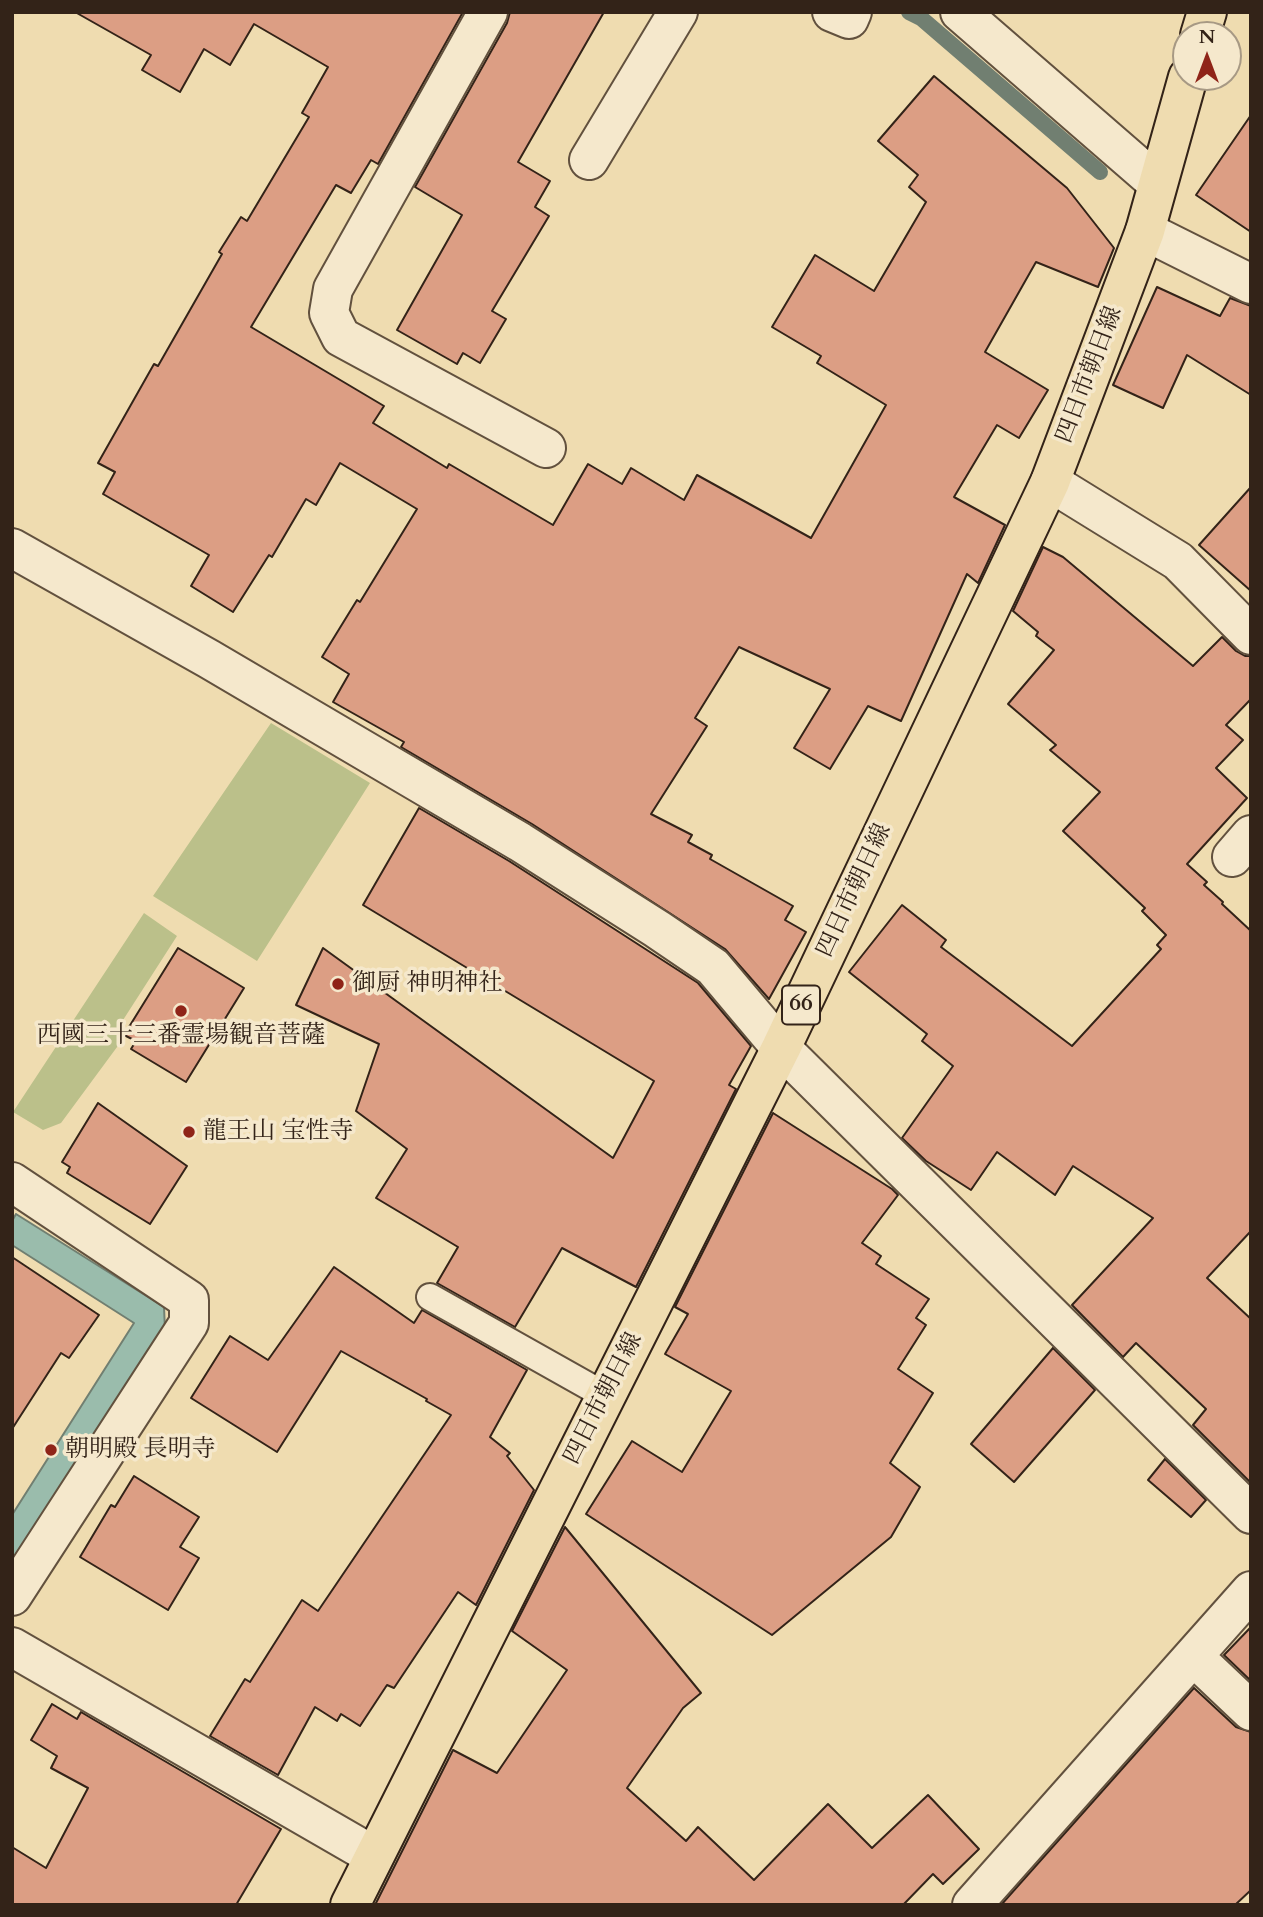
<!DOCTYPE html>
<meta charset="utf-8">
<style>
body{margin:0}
#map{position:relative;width:1263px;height:1917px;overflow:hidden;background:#efdcb0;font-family:Cardo,serif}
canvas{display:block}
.frame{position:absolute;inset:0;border:14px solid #332318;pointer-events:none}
.north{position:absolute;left:1172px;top:21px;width:70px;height:70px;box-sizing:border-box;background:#f5e8cc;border:2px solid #a79984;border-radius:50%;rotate:0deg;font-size:19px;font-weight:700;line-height:28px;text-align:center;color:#332318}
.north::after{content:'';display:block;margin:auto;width:24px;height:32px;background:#8f2418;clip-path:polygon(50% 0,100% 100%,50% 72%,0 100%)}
</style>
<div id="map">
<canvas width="1263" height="1917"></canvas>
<div class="frame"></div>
<div class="north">N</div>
</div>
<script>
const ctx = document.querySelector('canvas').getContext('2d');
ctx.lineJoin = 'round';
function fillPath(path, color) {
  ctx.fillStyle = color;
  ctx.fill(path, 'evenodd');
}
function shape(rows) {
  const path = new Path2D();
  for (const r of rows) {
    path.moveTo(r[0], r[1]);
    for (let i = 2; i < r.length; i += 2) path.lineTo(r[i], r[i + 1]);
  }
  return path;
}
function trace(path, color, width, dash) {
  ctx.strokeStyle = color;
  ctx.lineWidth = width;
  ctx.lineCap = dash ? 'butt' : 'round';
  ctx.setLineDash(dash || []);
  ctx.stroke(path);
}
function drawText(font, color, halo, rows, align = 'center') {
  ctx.font = font + ' Cardo,"Noto Serif JP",serif';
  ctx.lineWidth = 7;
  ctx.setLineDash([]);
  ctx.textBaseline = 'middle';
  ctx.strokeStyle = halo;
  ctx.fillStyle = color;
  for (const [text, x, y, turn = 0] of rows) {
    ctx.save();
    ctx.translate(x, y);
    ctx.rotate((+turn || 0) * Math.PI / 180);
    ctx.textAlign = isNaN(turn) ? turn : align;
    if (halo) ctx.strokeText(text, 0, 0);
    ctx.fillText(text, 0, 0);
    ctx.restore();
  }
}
const green = shape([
 [271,723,370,783,257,961,153,896],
 [144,913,177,936,116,1031,120,1043,61,1123,43,1130,13,1112]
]);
const water = shape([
 [16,1214,164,1307,165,1330,12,1560,12,1515,134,1323,12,1245,12,1221,16,1214]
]);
const stream = shape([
 [909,12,921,18,1100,172]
]);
const building = shape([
 [75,12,463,12,378,164,371,160,351,193,336,185,251,327,384,406,373,423,447,468,449,464,553,525,588,464,622,484,631,468,684,500,697,475,811,538,886,405,817,363,821,356,772,327,815,255,874,291,926,202,909,187,918,175,878,141,934,76,1067,188,1114,248,1098,287,1036,262,985,352,1048,390,1019,438,997,425,954,497,1005,525,978,583,967,574,901,721,868,706,830,769,794,748,830,689,739,647,695,718,707,726,651,814,692,835,688,842,712,855,710,859,793,906,785,920,806,932,769,999,725,949,532,824,401,747,404,742,333,702,349,674,322,657,357,600,360,602,417,509,340,463,316,505,306,499,272,557,269,555,233,612,191,586,209,555,103,494,115,472,98,463,154,364,158,366,222,254,219,252,241,217,247,221,309,117,302,113,328,67,254,24,230,65,204,49,180,92,142,70,151,55,75,12],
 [510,12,604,12,518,162,550,181,535,207,549,216,492,311,506,319,480,363,463,353,457,364,397,330,462,215,415,187,507,23,510,12],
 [1251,115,1251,232,1196,195,1251,115],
 [1157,287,1220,316,1230,298,1251,306,1251,395,1187,355,1163,408,1113,385,1157,287],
 [1251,487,1251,591,1199,545,1251,487],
 [1043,547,1063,557,1193,666,1222,637,1236,651,1245,656,1251,656,1251,699,1226,725,1243,740,1216,768,1247,798,1187,864,1207,882,1204,885,1223,902,1222,904,1251,931,1251,1231,1207,1278,1251,1319,1251,1483,1193,1425,1206,1409,1136,1343,1123,1357,1072,1305,1153,1218,1073,1166,1055,1195,997,1152,971,1190,926,1161,902,1138,953,1066,922,1041,927,1034,849,972,902,905,946,940,941,947,1072,1046,1161,949,1157,945,1166,935,1142,911,1145,908,1063,831,1100,792,1050,750,1056,745,1008,704,1054,650,1036,636,1038,632,1013,611,1043,547],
 [419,808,509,861,698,983,751,1046,729,1085,736,1089,636,1287,562,1248,515,1327,437,1283,458,1247,376,1198,407,1149,356,1111,379,1044,296,1005,323,948,613,1158,654,1081,363,905,419,808],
 [178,948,244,988,186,1082,131,1049,136,1041,124,1035,178,948],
 [98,1103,187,1166,150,1224,67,1173,70,1167,62,1162,98,1103],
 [773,1113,892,1189,898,1195,862,1243,881,1256,876,1264,929,1299,916,1318,926,1325,898,1369,933,1393,890,1463,920,1487,891,1537,772,1635,586,1514,632,1441,682,1472,731,1391,665,1354,688,1314,675,1307,773,1113],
 [12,1257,99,1315,69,1358,61,1353,12,1429,12,1257],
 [334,1267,414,1323,422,1310,527,1370,490,1437,510,1453,507,1456,534,1490,476,1605,458,1592,394,1688,387,1685,360,1726,341,1714,337,1721,315,1707,278,1775,210,1736,245,1679,250,1682,302,1600,318,1611,451,1415,426,1401,427,1399,341,1351,277,1452,191,1398,230,1336,268,1360,334,1267],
 [1053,1348,1095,1390,1014,1482,971,1444,1053,1348],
 [1165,1459,1206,1500,1191,1517,1148,1480,1165,1459],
 [134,1476,199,1517,180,1547,199,1558,168,1610,80,1557,111,1505,115,1507,134,1476],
 [565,1527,701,1693,683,1708,627,1788,686,1841,698,1827,754,1880,828,1804,872,1848,928,1795,979,1849,943,1884,933,1874,903,1905,375,1905,453,1750,497,1773,567,1670,512,1631,565,1527],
 [1251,1627,1251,1681,1224,1655,1251,1627],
 [1194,1688,1236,1727,1251,1732,1251,1890,1235,1905,1001,1905,1194,1688],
 [52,1704,77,1719,81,1712,91,1718,281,1829,236,1905,12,1905,12,1847,46,1868,88,1788,51,1768,57,1756,31,1740,52,1704]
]);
const lane = shape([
 [430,1297,606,1396]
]);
const street = shape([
 [488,12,333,289,329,313,341,337,546,448],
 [832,12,849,19,852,12],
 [960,12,1157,183],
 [589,160,678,12],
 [1145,231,1251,284],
 [1050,482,1178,561,1251,635],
 [12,548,209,659,520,842,657,929,713,967,781,1048,1251,1514],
 [1232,857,1251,835],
 [12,1182,189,1300,189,1323,12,1596],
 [12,1647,374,1856],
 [1194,1657,1251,1711],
 [972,1905,1251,1591]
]);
const primary = shape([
 [1200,35,1207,12],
 [350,1905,781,1048,1050,482,1145,231,1188,77]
]);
const markers = [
 [338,984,7,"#8f2418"],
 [181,1011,7,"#8f2418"],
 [189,1132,7,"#8f2418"],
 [51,1450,7,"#8f2418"]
];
const shields = [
 [801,1005,38]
];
const shieldNames = [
 ["66",801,1005]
];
const streetNames = [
 ["四日市朝日線",1090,375,-69],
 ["四日市朝日線",855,891,-65],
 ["四日市朝日線",604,1399,-63]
];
const poiNames = [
 ["御厨 神明神社",352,984],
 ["西國三十三番霊場観音菩薩",181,1036,"center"],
 ["龍王山 宝性寺",203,1132],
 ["朝明殿 長明寺",65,1450]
];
fillPath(green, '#bbc08a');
fillPath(water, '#9abcac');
trace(water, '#717f71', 2);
trace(stream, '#717f71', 16);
fillPath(building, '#dc9e84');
trace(building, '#332318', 2);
trace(lane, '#62513e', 30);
trace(street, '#62513e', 42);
trace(primary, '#332318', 42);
trace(lane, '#f5e8cc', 26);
trace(street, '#f5e8cc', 38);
trace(primary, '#efdcb0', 38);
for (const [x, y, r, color] of markers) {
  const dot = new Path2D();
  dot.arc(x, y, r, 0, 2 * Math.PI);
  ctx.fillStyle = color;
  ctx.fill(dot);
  trace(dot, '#f5e8cc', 2.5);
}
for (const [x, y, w] of shields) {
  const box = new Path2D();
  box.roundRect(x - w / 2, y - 19.5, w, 39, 5);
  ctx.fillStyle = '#f5e8cc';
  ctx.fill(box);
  trace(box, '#332318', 2);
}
drawText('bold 23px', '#332318', null, shieldNames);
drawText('24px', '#332318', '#f5e8cc', streetNames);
drawText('24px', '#332318', '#f5e8cc', poiNames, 'left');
</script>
